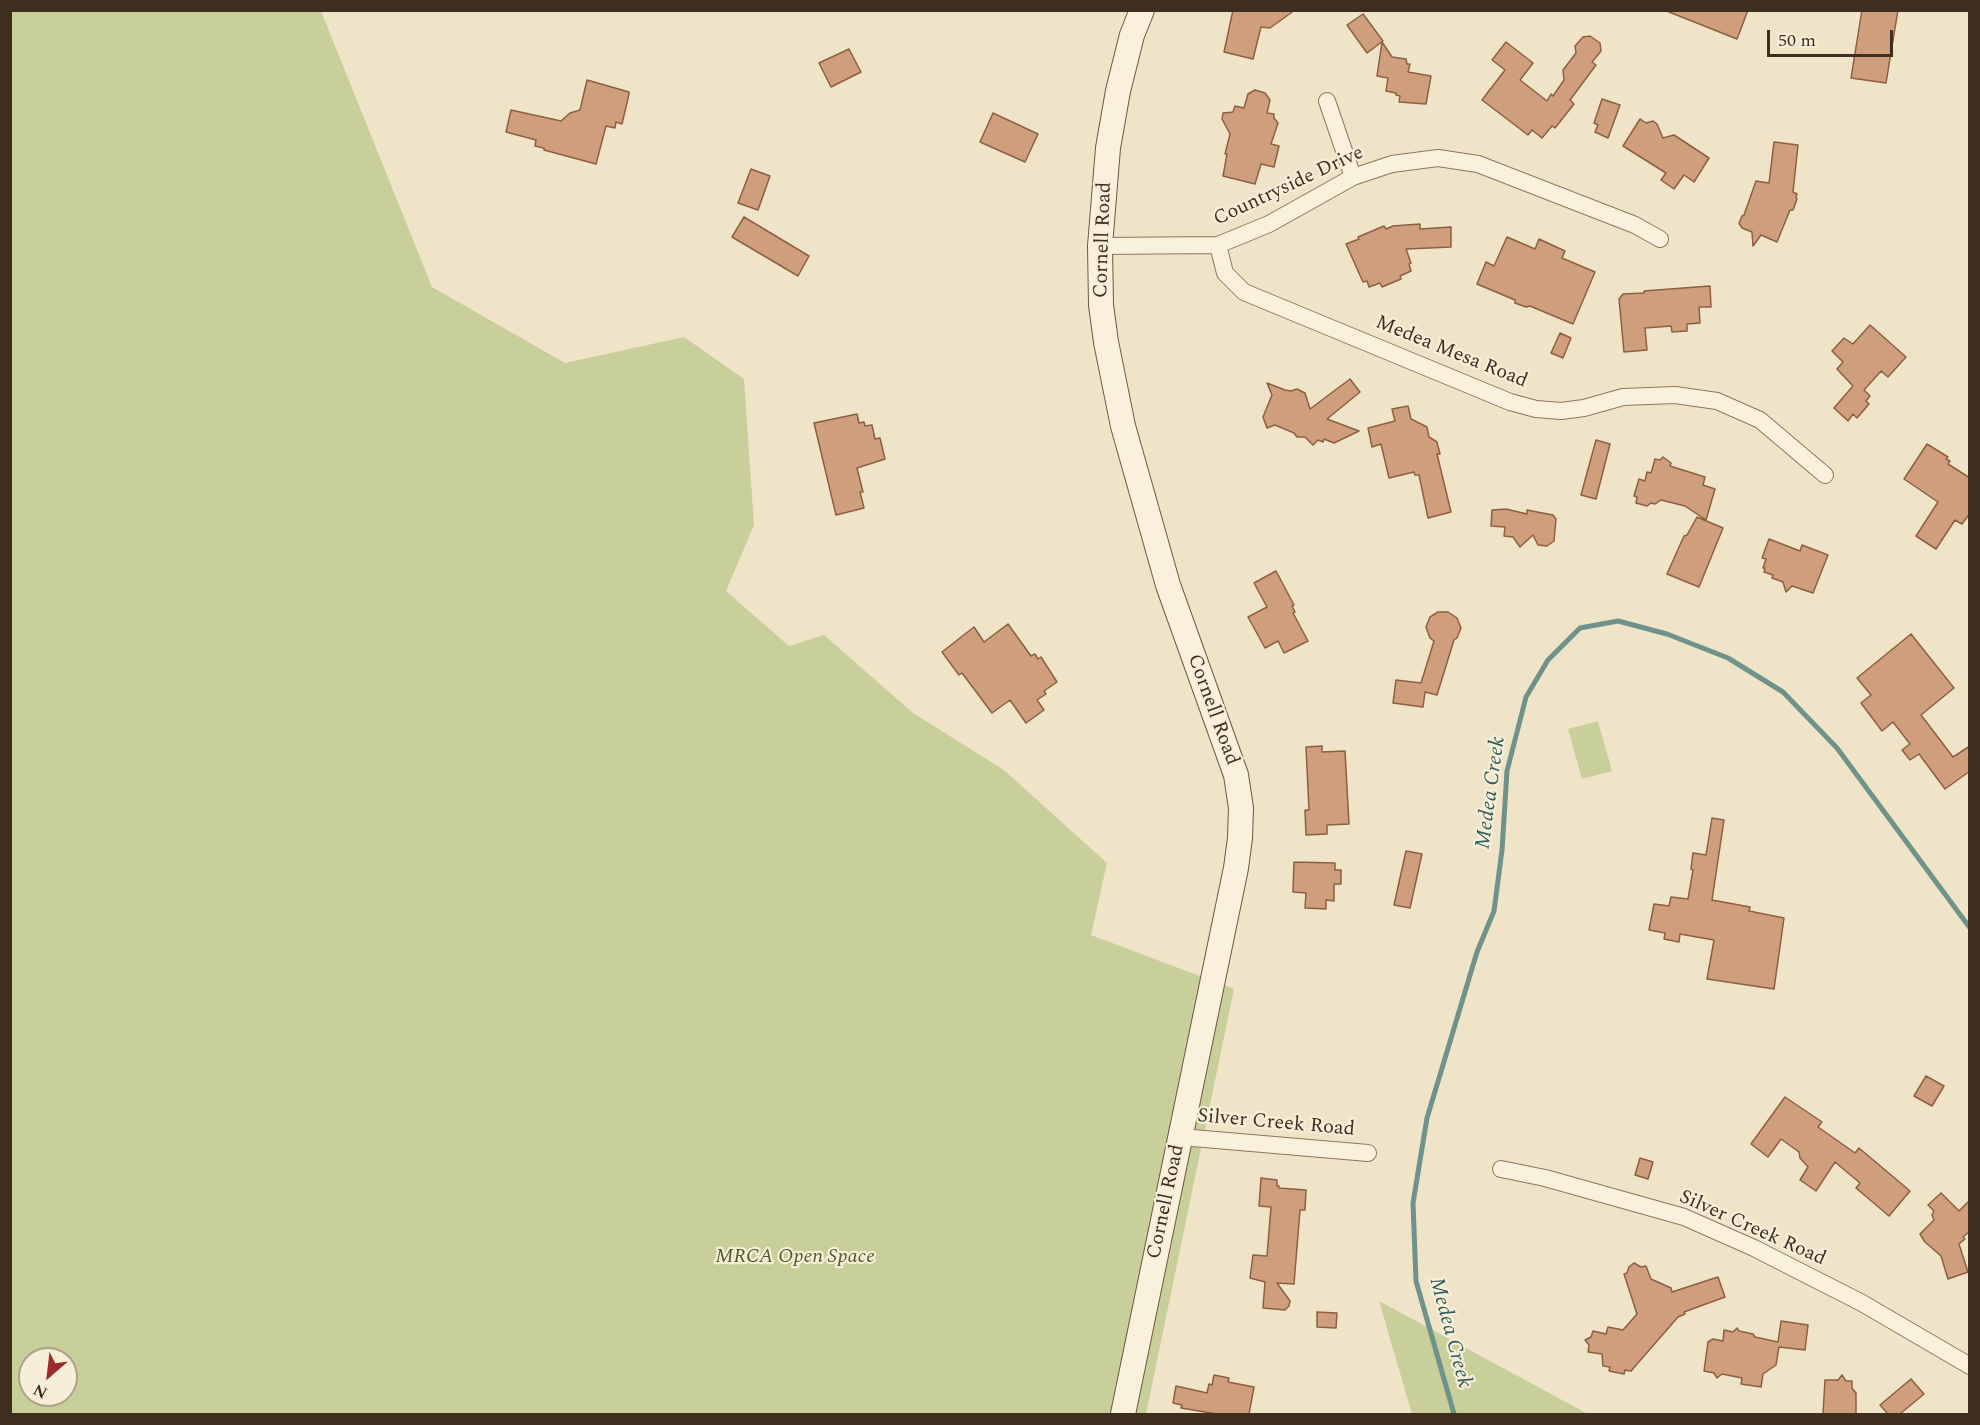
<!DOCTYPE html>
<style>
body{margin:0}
#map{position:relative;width:1980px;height:1425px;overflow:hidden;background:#f0e4c8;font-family:Spectral,serif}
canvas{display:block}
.frame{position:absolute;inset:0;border:12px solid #3d2e20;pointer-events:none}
.north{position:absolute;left:18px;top:1347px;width:60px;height:60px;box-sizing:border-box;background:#f7eed8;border:2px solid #ada18e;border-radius:50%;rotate:208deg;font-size:16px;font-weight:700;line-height:24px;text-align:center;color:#3d2e20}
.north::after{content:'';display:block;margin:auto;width:21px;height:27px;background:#9e2a2b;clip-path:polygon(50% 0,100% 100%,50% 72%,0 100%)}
.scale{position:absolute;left:1767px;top:30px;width:126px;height:27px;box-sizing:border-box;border:3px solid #3d2e20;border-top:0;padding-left:8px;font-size:18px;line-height:21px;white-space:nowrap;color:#3d2e20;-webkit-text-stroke:4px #f7eed8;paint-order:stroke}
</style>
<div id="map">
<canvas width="1980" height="1425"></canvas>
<div class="frame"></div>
<div class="north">N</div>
<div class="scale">50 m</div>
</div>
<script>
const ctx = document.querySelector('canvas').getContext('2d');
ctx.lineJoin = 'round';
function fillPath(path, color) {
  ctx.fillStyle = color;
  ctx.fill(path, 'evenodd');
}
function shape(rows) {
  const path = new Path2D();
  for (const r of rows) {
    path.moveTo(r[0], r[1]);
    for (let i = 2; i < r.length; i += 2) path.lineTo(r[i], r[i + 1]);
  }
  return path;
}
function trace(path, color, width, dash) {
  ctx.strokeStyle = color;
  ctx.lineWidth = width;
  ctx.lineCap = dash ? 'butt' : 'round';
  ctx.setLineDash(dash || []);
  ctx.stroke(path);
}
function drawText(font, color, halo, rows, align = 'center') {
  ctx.font = font + ' Spectral,serif';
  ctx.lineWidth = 4.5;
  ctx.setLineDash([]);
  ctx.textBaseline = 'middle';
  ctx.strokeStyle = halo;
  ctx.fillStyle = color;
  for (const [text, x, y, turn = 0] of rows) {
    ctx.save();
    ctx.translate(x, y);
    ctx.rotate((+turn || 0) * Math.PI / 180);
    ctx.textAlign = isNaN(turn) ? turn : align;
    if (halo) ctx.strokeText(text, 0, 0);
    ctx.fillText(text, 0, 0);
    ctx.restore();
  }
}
const green = shape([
 [10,11,321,11,432,287,565,363,684,337,744,379,754,525,726,591,789,646,824,635,913,713,1004,770,1107,863,1091,935,1234,989,1146,1414,11,1414],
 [30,1359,66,1359,66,1395,30,1395],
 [1598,721,1612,771,1582,779,1568,729],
 [1379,1301,1588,1414,1412,1414]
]);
const stream = shape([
 [1454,1414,1416,1281,1413,1203,1427,1118,1477,952,1494,911,1502,850,1507,771,1526,697,1548,660,1580,628,1618,621,1667,634,1728,658,1783,692,1837,748,1970,928]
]);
const building = shape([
 [1233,10,1295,10,1270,28,1261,27,1253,59,1224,52,1233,10],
 [1664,10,1748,10,1737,39,1664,10],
 [1862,10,1898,10,1886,83,1851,78,1862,10],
 [1363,14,1383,41,1367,53,1347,25,1363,14],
 [1590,36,1600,43,1601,51,1592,62,1596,65,1570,100,1574,104,1555,128,1552,126,1542,138,1532,130,1528,135,1482,100,1505,70,1492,60,1506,42,1533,63,1520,80,1547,101,1551,94,1553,96,1564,80,1563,70,1576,53,1575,46,1583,37,1590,36],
 [1382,42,1392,57,1406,59,1407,64,1410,64,1408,72,1431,76,1426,104,1399,102,1400,96,1396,95,1396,93,1386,91,1388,78,1377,76,1382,42],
 [849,49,861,72,831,87,819,63,849,49],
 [587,80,629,92,629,94,622,124,616,122,615,128,606,126,596,164,544,150,544,148,535,146,536,140,506,132,511,110,561,121,570,113,580,110,587,80],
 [1255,90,1265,93,1270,100,1267,113,1274,114,1274,118,1278,123,1271,144,1279,146,1274,167,1261,164,1255,184,1223,176,1227,154,1225,154,1230,134,1222,119,1223,113,1233,112,1235,106,1244,108,1248,94,1255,90],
 [1602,99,1620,105,1608,138,1595,132,1598,125,1594,123,1602,99],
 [993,113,1038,134,1025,162,980,142,993,113],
 [1640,119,1646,123,1653,121,1657,124,1663,138,1674,135,1709,158,1694,182,1684,175,1674,189,1661,180,1666,173,1623,146,1640,119],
 [1774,142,1798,145,1793,192,1797,194,1796,197,1797,199,1793,210,1790,210,1777,242,1761,235,1753,246,1752,232,1742,228,1739,223,1742,216,1744,215,1756,181,1769,183,1774,142],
 [751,169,770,176,758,210,738,203,751,169],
 [744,217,809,256,798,276,732,237,744,217],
 [1420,224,1420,229,1451,227,1451,247,1406,249,1411,263,1409,264,1411,271,1400,276,1401,279,1382,287,1380,283,1369,287,1367,281,1363,282,1346,244,1359,239,1358,237,1384,226,1386,229,1393,226,1420,224],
 [1507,237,1535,249,1539,239,1565,251,1562,258,1595,272,1573,324,1530,306,1526,307,1515,303,1515,300,1477,284,1486,262,1494,266,1507,237],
 [1710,286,1711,307,1699,307,1700,323,1687,324,1687,331,1672,332,1671,326,1645,328,1647,350,1624,352,1619,299,1623,294,1644,293,1644,291,1710,286],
 [1870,325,1906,357,1888,377,1881,371,1864,390,1870,396,1866,401,1869,404,1857,418,1853,414,1848,421,1834,408,1853,386,1837,369,1843,362,1832,351,1844,338,1853,344,1870,325],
 [1560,333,1571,338,1563,358,1551,353,1560,333],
 [1350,379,1360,392,1327,419,1359,431,1334,443,1324,439,1323,442,1318,440,1313,445,1305,437,1297,437,1294,433,1275,425,1267,428,1263,417,1272,395,1267,383,1285,390,1291,391,1297,389,1305,393,1310,409,1350,379],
 [1408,406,1411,419,1427,427,1429,437,1437,442,1440,454,1437,454,1451,512,1428,518,1419,475,1415,475,1414,472,1389,478,1381,444,1372,447,1368,428,1395,421,1392,409,1408,406],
 [857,414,859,423,864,422,865,426,872,425,875,439,880,438,885,459,857,468,863,492,860,492,864,508,836,515,814,423,857,414],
 [1596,440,1610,444,1596,499,1581,495,1596,440],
 [1927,444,1948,457,1946,459,1950,461,1948,464,1970,478,1970,513,1962,524,1955,520,1936,549,1916,536,1938,502,1904,479,1927,444],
 [1663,457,1671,463,1670,466,1705,477,1703,485,1715,489,1706,520,1685,506,1661,500,1655,504,1651,503,1647,506,1636,503,1637,497,1634,496,1639,479,1645,481,1647,472,1651,473,1655,459,1660,460,1663,457],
 [1506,509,1527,514,1527,510,1553,515,1556,519,1554,541,1547,546,1538,545,1533,535,1520,547,1513,537,1504,536,1505,527,1491,526,1492,510,1506,509],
 [1697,517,1723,528,1699,587,1667,574,1684,536,1687,535,1697,517],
 [1769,539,1800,551,1802,545,1828,555,1813,593,1792,586,1786,592,1783,582,1772,578,1773,575,1764,572,1765,568,1763,568,1766,559,1762,558,1769,539],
 [1276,571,1294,605,1292,606,1295,612,1293,613,1308,641,1284,653,1278,641,1265,648,1248,617,1267,607,1254,583,1276,571],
 [1438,612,1448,612,1457,618,1461,628,1457,638,1454,640,1437,695,1425,692,1423,707,1393,703,1396,680,1421,683,1434,641,1430,638,1426,627,1430,617,1438,612],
 [1008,624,1031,656,1035,654,1038,659,1041,657,1057,682,1044,691,1046,694,1037,700,1044,710,1026,723,1010,700,992,713,962,673,959,675,942,652,974,627,984,642,1008,624],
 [1911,634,1954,688,1921,715,1953,757,1970,746,1970,771,1945,789,1919,754,1910,760,1902,750,1910,744,1893,722,1882,731,1861,703,1871,695,1857,678,1911,634],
 [1322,746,1322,752,1345,751,1349,824,1327,825,1327,834,1306,835,1305,810,1309,810,1306,747,1322,746],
 [1712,818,1724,820,1712,900,1750,907,1749,911,1784,918,1774,989,1707,979,1714,940,1680,934,1679,942,1664,939,1665,933,1649,930,1654,904,1669,906,1671,897,1688,899,1693,870,1691,869,1693,853,1706,855,1712,818],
 [1406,851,1422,854,1410,908,1394,905,1406,851],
 [1294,862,1335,863,1335,870,1341,870,1341,884,1334,884,1334,901,1326,900,1326,909,1305,908,1306,893,1293,892,1294,862],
 [1926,1076,1944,1086,1932,1106,1914,1096,1926,1076],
 [1785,1097,1822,1122,1818,1127,1855,1153,1859,1148,1910,1191,1889,1216,1856,1188,1860,1183,1835,1162,1816,1191,1800,1180,1808,1167,1800,1158,1799,1152,1781,1139,1768,1157,1751,1144,1785,1097],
 [1640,1158,1653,1162,1648,1179,1635,1175,1640,1158],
 [1261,1178,1277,1180,1277,1186,1279,1186,1279,1188,1306,1190,1305,1210,1300,1210,1294,1284,1277,1283,1290,1301,1289,1306,1285,1310,1263,1308,1265,1282,1250,1278,1253,1255,1267,1256,1271,1207,1259,1206,1261,1178],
 [1941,1193,1959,1211,1970,1200,1970,1231,1963,1237,1965,1239,1959,1244,1968,1272,1948,1279,1941,1256,1925,1242,1920,1234,1934,1220,1932,1215,1934,1211,1928,1205,1941,1193],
 [1634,1263,1641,1267,1646,1266,1651,1279,1671,1288,1672,1292,1718,1277,1725,1297,1684,1312,1685,1314,1678,1317,1631,1371,1625,1370,1624,1374,1609,1371,1610,1367,1603,1366,1602,1354,1588,1352,1589,1345,1585,1340,1591,1337,1593,1331,1606,1334,1608,1327,1623,1330,1637,1314,1624,1274,1627,1273,1629,1267,1634,1263],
 [1317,1312,1337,1313,1336,1328,1317,1327,1317,1312],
 [1781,1321,1808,1325,1805,1350,1779,1347,1776,1365,1763,1374,1761,1387,1741,1384,1742,1378,1722,1374,1717,1378,1714,1373,1704,1371,1708,1342,1713,1339,1723,1341,1724,1330,1733,1332,1737,1328,1739,1331,1753,1334,1755,1337,1778,1342,1781,1321],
 [1214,1375,1229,1378,1228,1382,1254,1387,1249,1414,1217,1414,1181,1408,1182,1405,1173,1403,1176,1386,1207,1393,1209,1384,1212,1385,1214,1375],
 [1842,1375,1846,1381,1852,1381,1852,1388,1856,1393,1856,1414,1823,1414,1825,1380,1838,1380,1842,1375],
 [1911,1379,1924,1394,1900,1414,1888,1414,1880,1405,1911,1379]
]);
const street = shape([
 [1327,101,1353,177],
 [1218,245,1225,273,1244,292,1510,402,1536,409,1561,411,1584,408,1623,397,1675,395,1717,401,1760,420,1825,475],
 [1100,246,1218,245,1269,224,1353,177,1392,164,1438,158,1478,164,1635,225,1660,239],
 [1181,1137,1368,1153],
 [1501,1169,1545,1178,1684,1217,1754,1248,1862,1303,1970,1366]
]);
const secondary = shape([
 [1123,1414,1236,868,1240,838,1241,808,1236,775,1168,585,1123,426,1106,342,1101,305,1100,246,1108,148,1118,91,1132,35,1142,10]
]);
const streetNames = [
 ["Countryside Drive",1289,187,-25],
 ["Cornell Road",1104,240,-88],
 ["Medea Mesa Road",1451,353,22],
 ["Cornell Road",1212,710,70],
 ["Silver Creek Road",1276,1124,5],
 ["Cornell Road",1167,1202,-78],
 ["Silver Creek Road",1752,1229,24]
];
const parkNames = [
 ["MRCA Open Space",795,1258]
];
const waterNames = [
 ["Medea Creek",1492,793,-82],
 ["Medea Creek",1449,1333,75]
];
fillPath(green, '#c9cf9b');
trace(stream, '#6f938a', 5);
fillPath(building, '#cf9f7d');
trace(building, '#8d5f41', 1.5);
trace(street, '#8d765c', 18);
trace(secondary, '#6f573f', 26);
trace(street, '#faf1dc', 16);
trace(secondary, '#faf1dc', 24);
drawText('20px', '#3d2e20', '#f7eed8', streetNames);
drawText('italic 20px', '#4d5a26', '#f7eed8', parkNames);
drawText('italic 21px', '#2f5d5a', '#f7eed8', waterNames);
</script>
